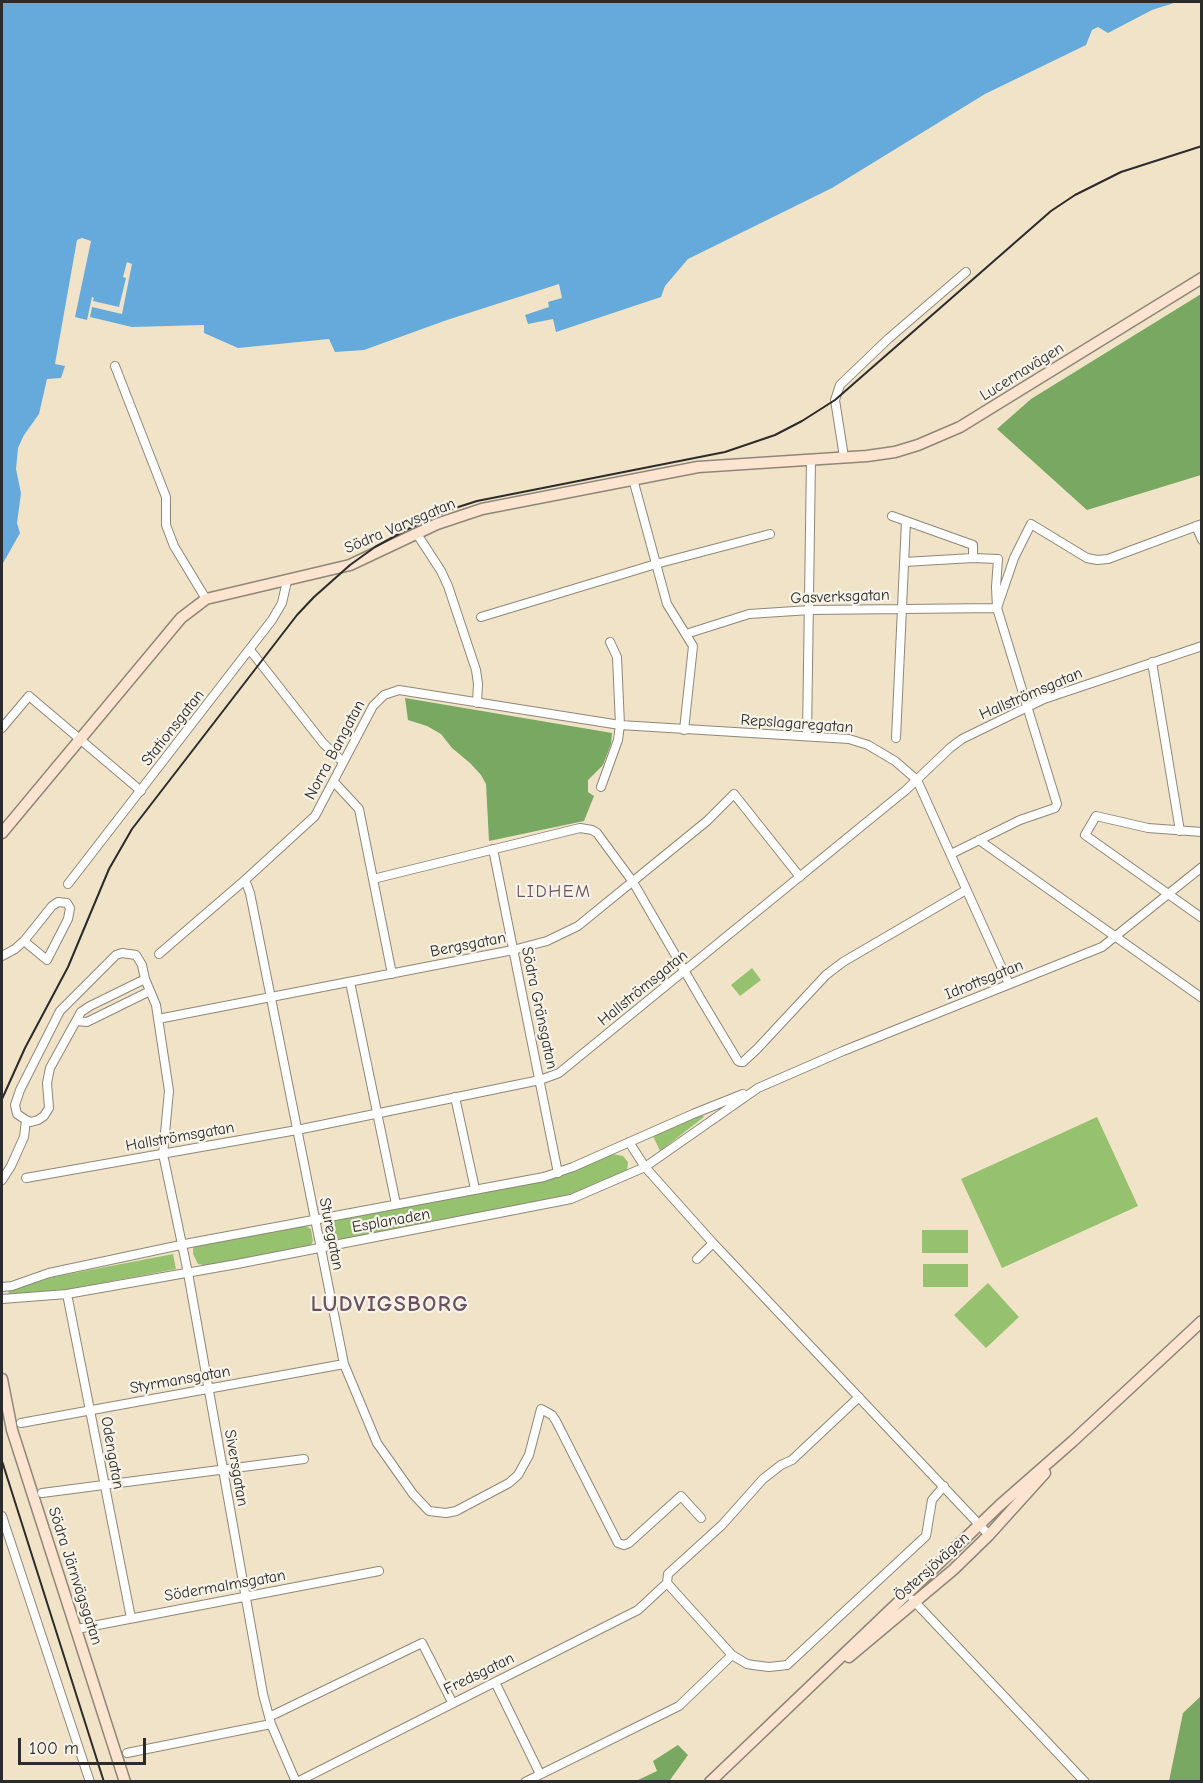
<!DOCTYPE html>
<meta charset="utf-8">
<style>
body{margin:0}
#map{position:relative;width:1203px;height:1783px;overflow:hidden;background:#f1e3c7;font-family:"Comic Neue",sans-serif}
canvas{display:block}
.frame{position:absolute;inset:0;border:3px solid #2b2b2b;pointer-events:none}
.scale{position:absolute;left:18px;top:1738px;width:128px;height:27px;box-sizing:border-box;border:3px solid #2b2b2b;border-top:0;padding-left:8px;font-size:18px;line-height:21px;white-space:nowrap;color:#2b2b2b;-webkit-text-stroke:4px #f7f3e8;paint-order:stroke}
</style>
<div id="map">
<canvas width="1203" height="1783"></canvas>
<div class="frame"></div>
<div class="scale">100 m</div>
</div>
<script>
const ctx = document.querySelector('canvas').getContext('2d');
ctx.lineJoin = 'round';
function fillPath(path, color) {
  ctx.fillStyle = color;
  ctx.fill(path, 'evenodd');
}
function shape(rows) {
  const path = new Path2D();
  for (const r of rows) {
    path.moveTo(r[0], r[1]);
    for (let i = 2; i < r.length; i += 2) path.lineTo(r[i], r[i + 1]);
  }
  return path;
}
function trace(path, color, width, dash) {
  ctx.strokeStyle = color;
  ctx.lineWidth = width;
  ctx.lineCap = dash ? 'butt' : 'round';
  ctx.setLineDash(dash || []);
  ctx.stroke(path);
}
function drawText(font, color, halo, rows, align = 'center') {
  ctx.font = font + ' "Comic Neue",sans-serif';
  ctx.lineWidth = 4.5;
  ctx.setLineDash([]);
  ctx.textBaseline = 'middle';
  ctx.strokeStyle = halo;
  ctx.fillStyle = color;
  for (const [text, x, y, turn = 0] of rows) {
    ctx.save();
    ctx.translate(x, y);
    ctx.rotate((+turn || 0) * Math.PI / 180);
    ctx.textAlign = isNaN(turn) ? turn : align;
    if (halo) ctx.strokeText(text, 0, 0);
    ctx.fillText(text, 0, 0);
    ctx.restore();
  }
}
const green = shape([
 [752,968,761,980,740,996,731,985],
 [702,1114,704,1117,660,1151,653,1136],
 [1097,1117,1138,1206,1002,1268,961,1179],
 [613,1154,623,1156,628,1162,627,1171,578,1193,557,1199,330,1242,328,1239,326,1222,555,1178],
 [306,1226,311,1229,313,1241,310,1247,209,1266,198,1264,193,1254,193,1247],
 [968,1230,968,1253,922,1253,922,1230],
 [173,1254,176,1269,54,1292,9,1294,8,1291,53,1277],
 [923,1264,968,1264,968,1287,923,1287],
 [988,1283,1019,1317,986,1348,954,1315]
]);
const forest = shape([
 [1201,294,1201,475,1087,510,997,429,1031,399],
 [405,698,612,733,611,744,603,765,588,780,588,792,594,796,584,821,489,841,486,784,481,775,470,763,452,748,441,734,427,726,408,720],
 [1201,1696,1201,1781,1169,1781,1183,1713],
 [678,1745,688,1755,670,1780,668,1781,636,1781,657,1771,653,1761]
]);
const water = shape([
 [2,2,1177,2,1152,10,1108,33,1098,27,1092,30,1086,45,985,94,832,188,688,259,665,286,661,297,556,332,553,319,528,324,525,315,549,307,548,302,562,298,559,284,447,320,364,350,335,352,329,339,238,348,204,333,204,325,132,327,90,317,92,307,122,314,132,264,127,262,123,277,126,278,119,307,93,301,94,298,92,297,87,320,75,317,91,241,82,238,77,240,55,364,65,366,61,378,47,379,39,414,24,435,18,448,16,469,21,493,17,523,20,533,2,565]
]);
const street = shape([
 [115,366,166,497,166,525,174,546,206,599],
 [844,457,835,400,840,385,888,339,966,272],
 [633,479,667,604,693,646,684,730],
 [1196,526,1202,540],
 [417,534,441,571,448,586,476,670,478,684,477,703],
 [904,562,973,558],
 [481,617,656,564,770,534],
 [686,634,749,614,810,610,997,608,996,587,998,559,973,558,973,545,892,516],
 [250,650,323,743,343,762],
 [1152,662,1180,831],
 [2,728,29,696,141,791],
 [807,736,811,459],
 [896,738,906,521],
 [334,782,359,809,392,974],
 [601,787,618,740,620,725,617,657,610,642],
 [1202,832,1148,828,1096,816,1085,835,1202,918],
 [979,840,1202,998],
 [493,849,558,1173],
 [951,854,1020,820,1055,808,1057,804,997,608,1014,558,1031,524,1087,558,1097,560,1108,559,1202,524],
 [373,879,580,828,592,830,597,833,633,882,702,1001,738,1061,740,1062,743,1062,757,1049,826,975,843,962,966,890],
 [245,880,250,893,344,1364,377,1443,413,1494,429,1511,446,1513,456,1511,509,1483,518,1475,529,1455,541,1409,552,1415,556,1421,618,1543,624,1545,629,1543,681,1496,701,1518],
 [68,884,272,620,282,603,287,581],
 [159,954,245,880,315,816,373,706,384,695,399,690,620,725,849,739,868,745,895,761,917,780,1009,984],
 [2,956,15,949,24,941,52,906,58,902,67,903,70,908,68,919,47,960,24,941],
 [145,979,90,1006,81,1012,50,1068,47,1083,49,1108,44,1116,38,1120,31,1122,26,1120,17,1114,15,1105,20,1090,60,1011,116,955,122,953,136,955,142,965,145,979,156,1005,169,1091,163,1154,188,1273,263,1694,271,1724,296,1782],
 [350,982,396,1204],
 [158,1019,513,950,547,941,578,926,589,917,707,821,734,794,800,877],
 [77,1021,87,1022,150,991],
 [455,1097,475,1189],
 [629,1142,645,1167,713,1243,989,1535],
 [26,1178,297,1130,540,1080,559,1073,906,790,950,748,962,739,1044,699,1202,646],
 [2,1180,11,1166,24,1137,26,1120],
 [697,1259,713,1243],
 [2,1287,12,1286,49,1273,190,1243,544,1177,573,1167,693,1114,743,1094],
 [67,1294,131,1618],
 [2,1299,67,1294,237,1264,571,1199,645,1167,758,1088,843,1051,1102,947,1202,867],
 [21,1423,344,1364],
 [42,1493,304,1459],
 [2,1516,90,1782],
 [667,1583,668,1574,722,1525,763,1479,781,1465,792,1460,859,1397],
 [913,1600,1085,1782],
 [77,1629,379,1571],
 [495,1682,540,1774],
 [269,1717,422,1643,452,1702],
 [127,1753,271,1724],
 [297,1782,638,1610,667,1583,732,1655,747,1664,753,1665,769,1667,787,1665,926,1536,932,1500,944,1486],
 [525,1782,679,1706,732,1655]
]);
const secondary = shape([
 [2,833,181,618,206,599,350,565,437,524,482,509,698,467,867,456,895,452,918,445,960,427,1202,278],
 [2,1379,12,1430,125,1782],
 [849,1657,953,1570,989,1535,1045,1473],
 [710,1782,1000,1505,1073,1441,1202,1321]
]);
const rail = shape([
 [2,1099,25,1048,68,967,109,869,132,829,297,615,314,597,350,565,375,547,406,530,452,509,477,501,725,452,775,435,802,421,835,400,1051,211,1075,195,1121,172,1202,146],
 [2,1461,104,1782]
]);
const streetNames = [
 ["Lucernavägen",1022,372,-32],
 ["Södra Varvsgatan",400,526,-23],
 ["Gasverksgatan",840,597,-2],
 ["Hallströmsgatan",1031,694,-23],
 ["Repslagaregatan",797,724,4],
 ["Stationsgatan",173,728,-52],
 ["Norra Bangatan",335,750,-62],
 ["Bergsgatan",468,945,-11],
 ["Idrottsgatan",984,980,-22],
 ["Hallströmsgatan",643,988,-39],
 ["Södra Gränsgatan",539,1008,78],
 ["Hallströmsgatan",180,1137,-10],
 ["Esplanaden",391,1221,-10],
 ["Sturegatan",331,1234,79],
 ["Styrmansgatan",180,1380,-10],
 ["Odengatan",112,1453,80],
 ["Siversgatan",236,1468,80],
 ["Östersjövägen",932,1567,-42],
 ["Södra Järnvägsgatan",75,1576,72],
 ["Södermalmsgatan",225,1586,-10],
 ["Fredsgatan",479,1674,-26]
];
const neighbourhoodNames = [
 ["LIDHEM",554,892]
];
const districtNames = [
 ["LUDVIGSBORG",390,1305]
];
fillPath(green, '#96c26f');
fillPath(forest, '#78a862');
fillPath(water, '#66aadb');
trace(street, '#8e8779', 10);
trace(secondary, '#8e8779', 13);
trace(street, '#fff', 8);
trace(secondary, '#fde4d1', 10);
trace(rail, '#2b2b2b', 2);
drawText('16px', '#2b2b2b', '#f7f3e8', streetNames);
ctx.letterSpacing = '1.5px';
drawText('18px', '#6b5160', '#f7f3e8', neighbourhoodNames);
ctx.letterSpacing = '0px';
ctx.letterSpacing = '1.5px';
drawText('bold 22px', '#6b5160', '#f7f3e8', districtNames);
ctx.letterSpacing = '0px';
</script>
